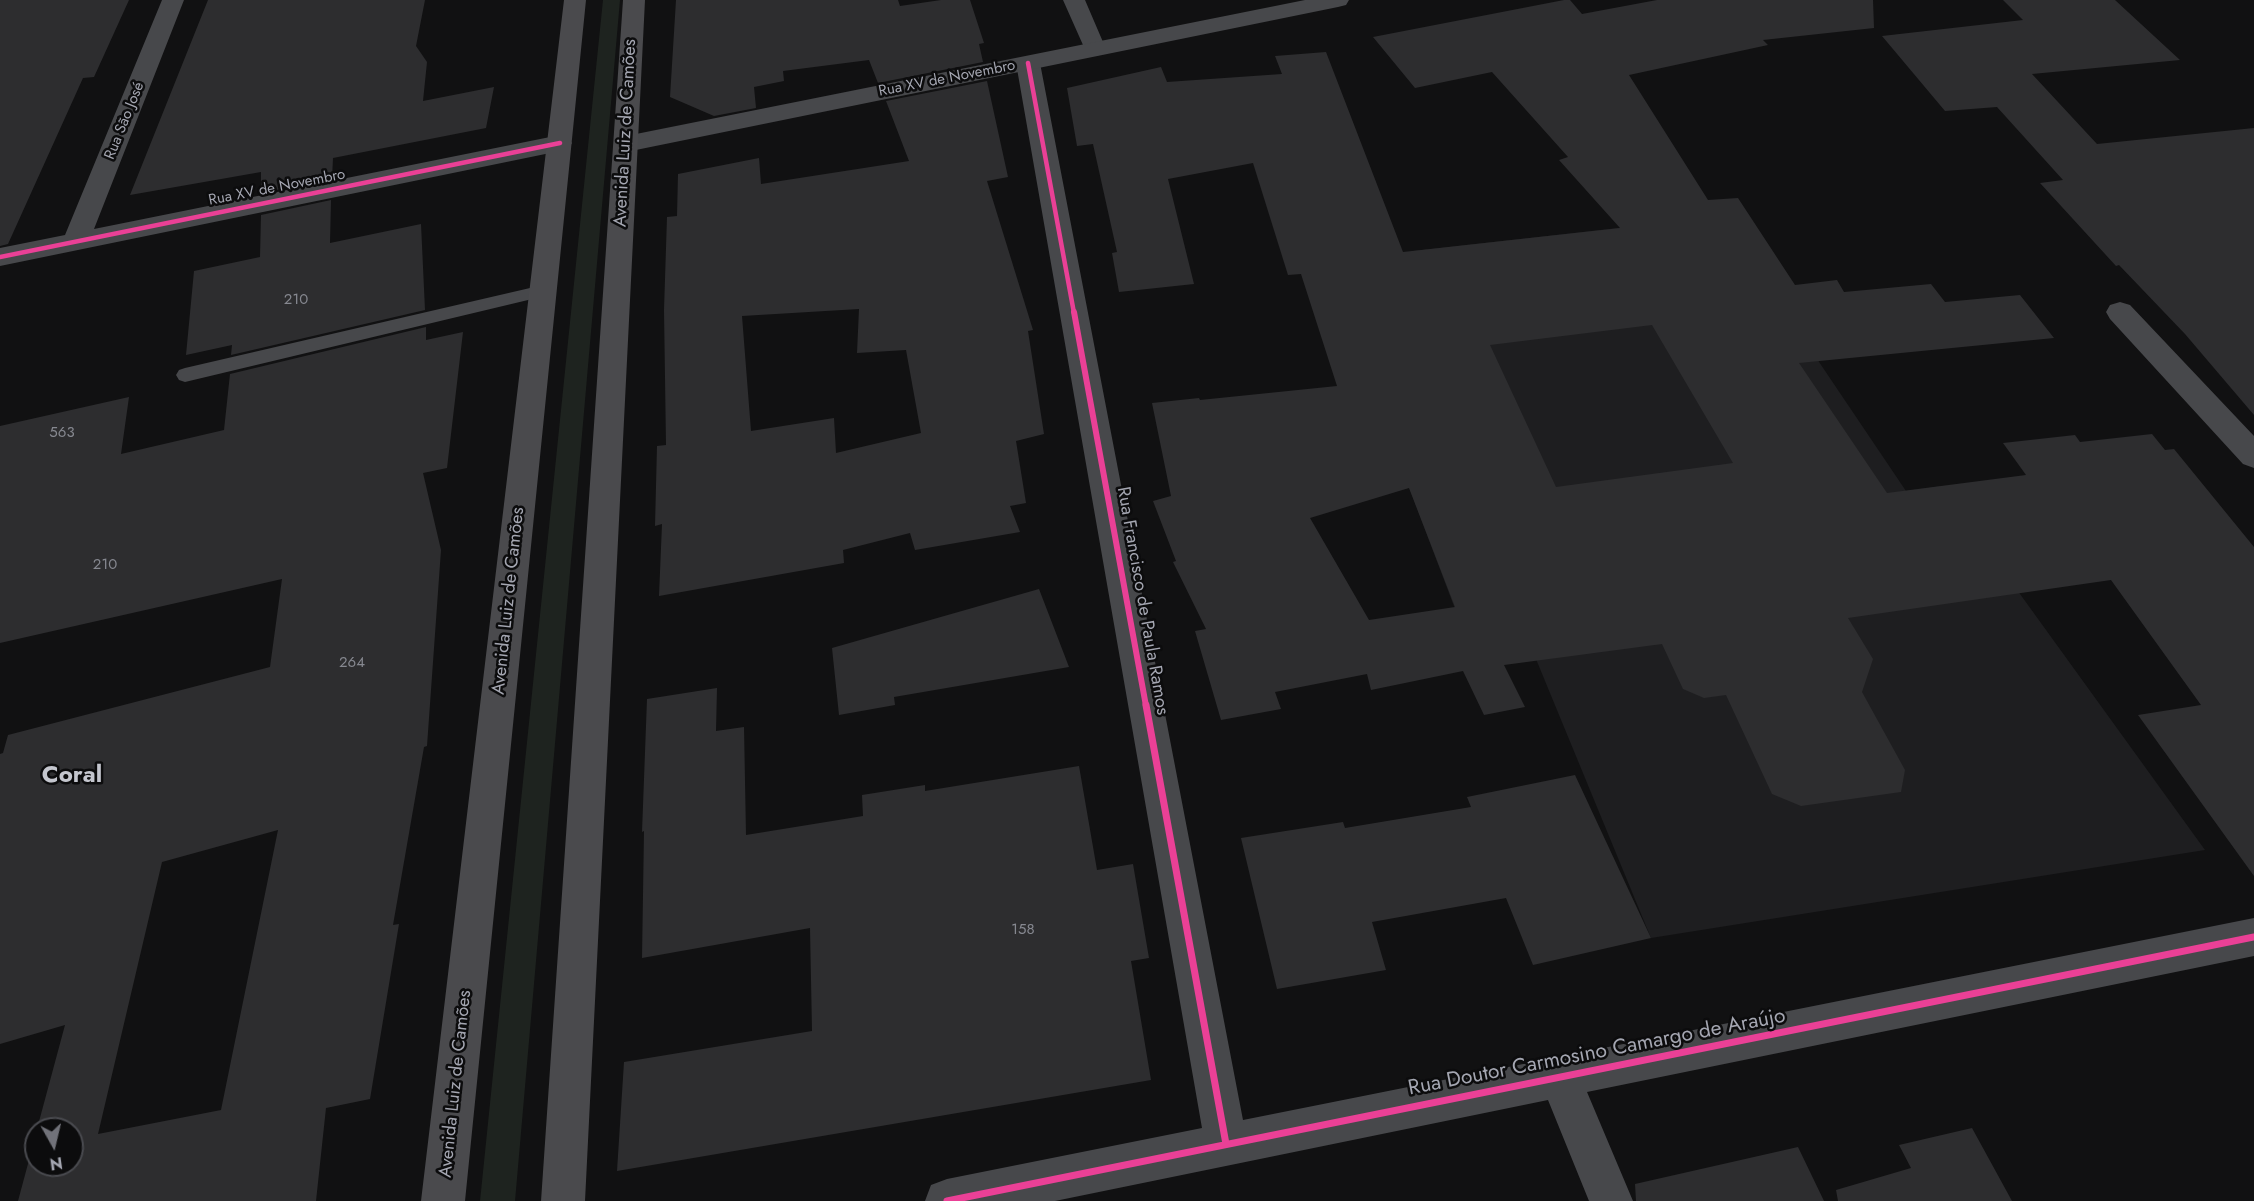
<!DOCTYPE html>
<meta charset="utf-8">
<style>
body{margin:0}
#map{position:relative;width:2254px;height:1201px;overflow:hidden;background:#111112;font-family:Jost,sans-serif}
canvas{display:block}
.north{position:absolute;left:24px;top:1117px;width:60px;height:60px;box-sizing:border-box;background:#0c0c0d;border:2px solid #494a4f;border-radius:50%;rotate:172deg;font-size:16px;font-weight:700;line-height:24px;text-align:center;color:#a4a6b1}
.north::after{content:'';display:block;margin:auto;width:21px;height:27px;background:#717279;clip-path:polygon(50% 0,100% 100%,50% 72%,0 100%)}
</style>
<div id="map">
<canvas width="2254" height="1201"></canvas>
<div class="north">N</div>
</div>
<script>
const ctx = document.querySelector('canvas').getContext('2d');
ctx.lineJoin = 'round';
function fillPath(path, color) {
  ctx.fillStyle = color;
  ctx.fill(path, 'evenodd');
}
function shape(rows) {
  const path = new Path2D();
  for (const r of rows) {
    path.moveTo(r[0], r[1]);
    for (let i = 2; i < r.length; i += 2) path.lineTo(r[i], r[i + 1]);
  }
  return path;
}
function trace(path, color, width, dash) {
  ctx.strokeStyle = color;
  ctx.lineWidth = width;
  ctx.lineCap = dash ? 'butt' : 'round';
  ctx.setLineDash(dash || []);
  ctx.stroke(path);
}
function drawText(font, color, halo, rows, align = 'center') {
  ctx.font = font + ' Jost,sans-serif';
  ctx.lineWidth = 5;
  ctx.setLineDash([]);
  ctx.textBaseline = 'middle';
  ctx.strokeStyle = halo;
  ctx.fillStyle = color;
  for (const [text, x, y, turn = 0] of rows) {
    ctx.save();
    ctx.translate(x, y);
    ctx.rotate((+turn || 0) * Math.PI / 180);
    ctx.textAlign = isNaN(turn) ? turn : align;
    if (halo) ctx.strokeText(text, 0, 0);
    ctx.fillText(text, 0, 0);
    ctx.restore();
  }
}
const built = shape([
 [1663,223,1782,307,1906,491,1942,486,2205,850,1651,938,1524,630,1466,638,1371,387,1413,251]
]);
const green = shape([
 [603,0,620,0,515,1201,480,1201]
]);
const building = shape([
 [0,0,129,0,94,77,83,78,8,244,0,246],
 [208,0,425,0,416,46,427,62,423,101,494,87,486,128,333,158,332,179,261,193,261,172,130,195],
 [676,0,898,0,900,6,941,0,970,0,984,43,979,44,983,62,878,83,869,60,783,71,784,81,754,87,756,108,714,116,670,97],
 [1564,0,1570,0,1582,14,1657,0,1873,0,1874,28,1763,40,1768,45,1629,75,1708,200,1738,198,1795,285,1837,280,1844,292,1931,284,1945,302,2020,295,2054,338,1799,363,1887,493,2026,475,2003,443,2075,435,2080,442,2152,434,2165,450,2174,449,2254,547,2254,876,2138,715,2201,705,2111,580,1848,618,1873,659,1862,692,1905,770,1901,792,1801,806,1772,794,1726,695,1704,698,1683,689,1662,644,1504,665,1525,707,1484,715,1463,671,1371,690,1367,674,1275,692,1281,709,1221,720,1195,631,1206,629,1173,562,1176,561,1153,501,1171,496,1152,403,1199,398,1200,400,1337,386,1301,274,1288,275,1253,163,1168,179,1194,284,1119,292,1112,253,1117,252,1093,144,1077,146,1067,88,1161,67,1167,82,1282,74,1275,56,1326,52,1403,252,1620,228,1559,160,1568,157,1492,72,1415,88,1373,37],
 [1652,325,1733,463,1556,487,1490,345],
 [1409,488,1455,607,1369,620,1310,518],
 [2003,0,2115,0,2180,60,2032,74,2097,144,2254,128,2254,415,2185,334,2119,265,2116,266,2040,183,2063,180,1997,107,1945,111,1882,36,2023,20],
 [987,81,1008,177,987,181,1033,330,1028,331,1044,434,1016,441,1026,503,1010,506,1020,532,915,550,910,533,843,550,844,563,659,596,662,524,655,526,657,446,666,445,664,310,667,217,677,216,678,174,759,158,761,184,909,161,886,101],
 [859,309,857,353,906,350,921,433,836,453,834,418,751,431,742,316],
 [331,200,330,243,421,224,425,310,231,355,232,345,186,355,194,271,260,257,261,215],
 [426,327,426,340,463,332,447,468,423,473,441,550,427,746,424,747,393,925,399,924,370,1099,326,1108,316,1201,18,1201,36,1134,36,1165,72,1165,72,1129,37,1129,65,1025,0,1044,0,754,3,753,8,735,270,667,282,579,0,643,0,426,129,397,121,454,224,430,230,374],
 [278,830,221,1110,98,1134,162,862],
 [1039,589,1069,667,894,697,895,705,839,715,832,648],
 [717,688,716,731,744,727,746,835,863,816,862,795,925,785,925,791,1079,766,1097,870,1133,864,1149,958,1131,961,1151,1080,617,1171,624,1062,812,1031,810,928,642,958,644,831,642,832,647,699],
 [1575,775,1651,938,1533,965,1506,898,1372,922,1386,970,1277,989,1241,838,1343,822,1345,828,1471,807,1467,797],
 [1972,1128,2012,1201,1838,1201,1836,1190,1911,1168,1899,1145],
 [1798,1147,1824,1201,1636,1201,1635,1184]
]);
const service = shape([
 [543,285,549,287,552,291,549,295,185,382,179,380,176,375,179,370,185,368,543,285]
]);
const minor = shape([
 [162,0,184,0,94,229,560,135,569,138,572,143,569,148,560,151,0,266,0,248,65,235,162,0],
 [1063,0,1085,0,1106,49,1103,54,1095,56,1087,54,1063,0],
 [1028,56,1036,58,1040,63,1243,1120,2254,918,2254,956,1587,1092,1633,1201,1589,1201,1548,1100,1055,1201,925,1201,931,1185,947,1179,1202,1128,1016,63,1020,58,1028,56],
 [2120,302,2130,305,2254,436,2254,468,2243,464,2110,319,2106,312,2110,305,2120,302]
]);
const tertiary = shape([
 [1305,0,1349,0,1346,5,1338,7,626,152,617,149,614,144,617,139,626,136,1305,0]
]);
const primary = shape([
 [564,0,586,0,465,1201,421,1201,564,0],
 [623,0,645,0,585,1201,541,1201,623,0]
]);
const cyclewayFar2 = shape([
 [1028,63,1074,313],
 [0,257,560,143]
]);
const cyclewayFar1 = shape([
 [1074,312,1146,706]
]);
const cycleway = shape([
 [1146,705,1226,1144],
 [947,1201,2254,937]
]);
const farStreetnames = [
 ["Rua XV de Novembro",947,79,-11],
 ["Rua São José",125,121,-68],
 ["Rua XV de Novembro",277,188,-11]
];
const numberNames = [
 ["210",296,300],
 ["563",62,433],
 ["210",105,565],
 ["264",352,663],
 ["158",1023,930]
];
const streetNames = [
 ["Avenida Luiz de Camões",626,133,-87],
 ["Avenida Luiz de Camões",509,601,-84],
 ["Rua Francisco de Paula Ramos",1142,601,80],
 ["Avenida Luiz de Camões",456,1084,-84]
];
const nearStreetnames = [
 ["Rua Doutor Carmosino Camargo de Araújo",1597,1053,-11]
];
const districtNames = [
 ["Coral",72,776]
];
fillPath(built, '#1e1e20');
fillPath(green, '#1e231f');
fillPath(building, '#2d2d2f');
fillPath(service, '#47484b');
fillPath(minor, '#47484b');
fillPath(tertiary, '#47484b');
fillPath(primary, '#4a4a4d');
trace(cyclewayFar2, '#ea4096', 4.5);
trace(cyclewayFar1, '#ea4096', 6);
trace(cycleway, '#ea4096', 7);
drawText('15px', '#a4a6b1', '#0c0c0d', farStreetnames);
drawText('15px', '#868890', null, numberNames);
drawText('18px', '#a4a6b1', '#0c0c0d', streetNames);
drawText('21px', '#a4a6b1', '#0c0c0d', nearStreetnames);
drawText('bold 24px', '#c4c6ce', '#0c0c0d', districtNames);
</script>
